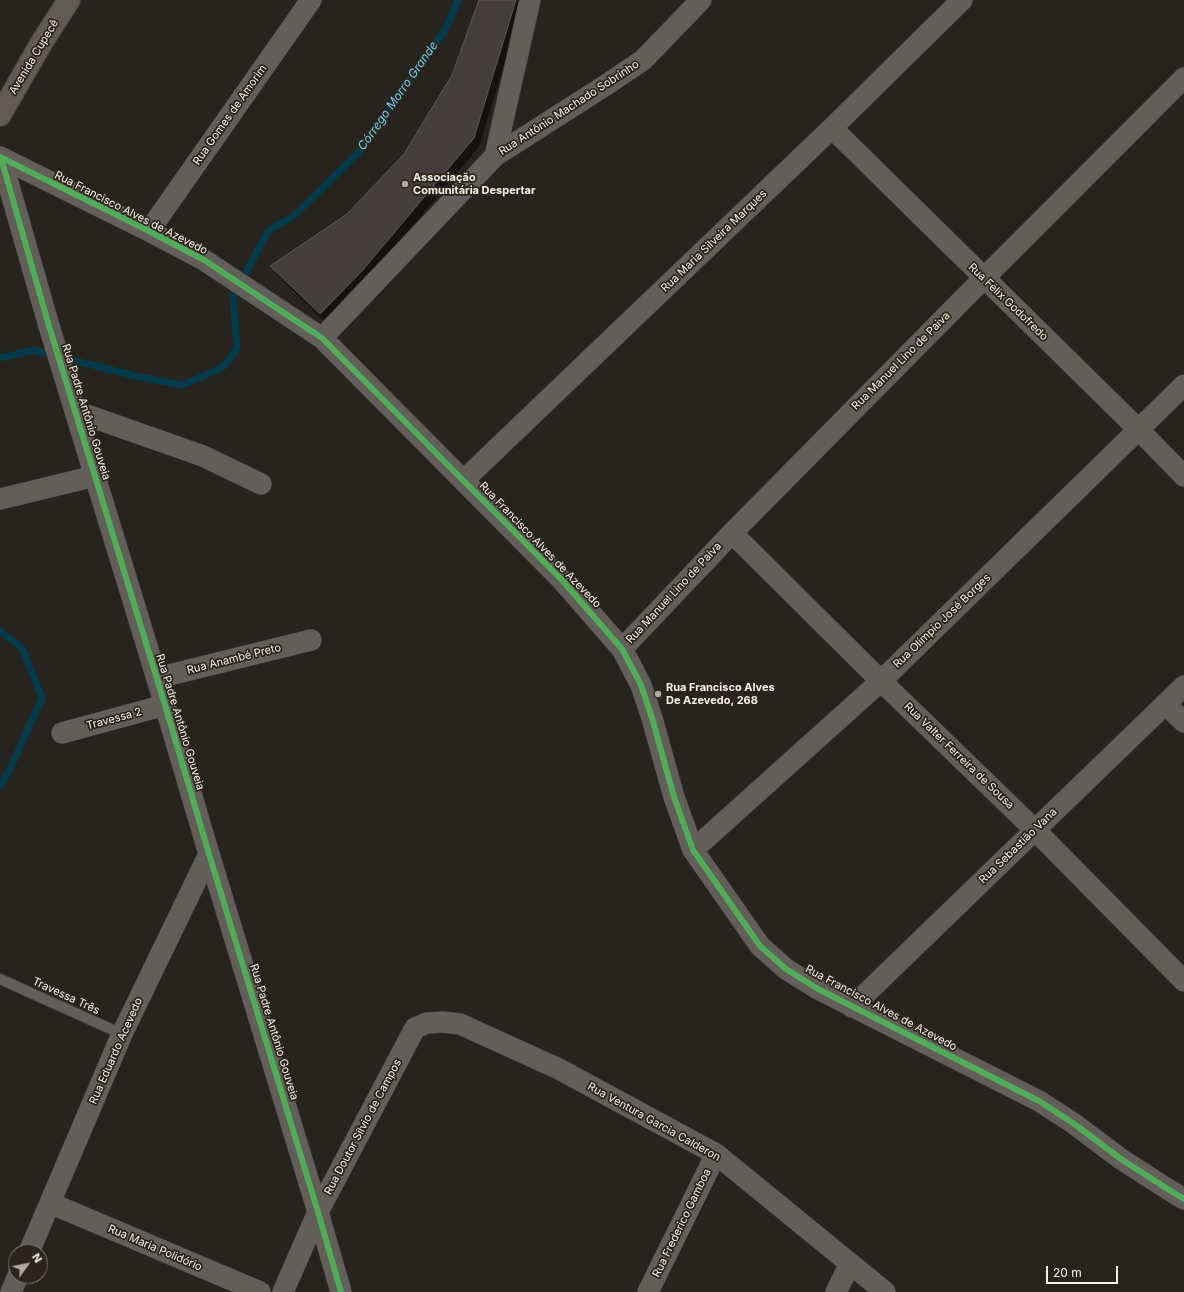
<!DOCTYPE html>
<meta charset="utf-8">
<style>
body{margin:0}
#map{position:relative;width:1184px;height:1292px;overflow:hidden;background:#27231e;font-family:Inter,sans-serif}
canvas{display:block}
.north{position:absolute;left:8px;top:1244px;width:40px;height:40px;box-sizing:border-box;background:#2b241a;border:1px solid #7c766d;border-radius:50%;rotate:57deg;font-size:11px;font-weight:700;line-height:16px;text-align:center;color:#f6f1ea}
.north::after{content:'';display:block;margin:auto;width:14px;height:18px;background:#aea9a3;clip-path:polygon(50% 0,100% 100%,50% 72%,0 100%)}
.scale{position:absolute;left:1046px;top:1266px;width:72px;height:18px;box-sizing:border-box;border:2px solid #f6f1ea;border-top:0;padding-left:5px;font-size:12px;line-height:14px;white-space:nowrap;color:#f6f1ea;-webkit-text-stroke:3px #2b241a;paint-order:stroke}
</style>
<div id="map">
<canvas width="1184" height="1292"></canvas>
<div class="north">N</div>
<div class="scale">20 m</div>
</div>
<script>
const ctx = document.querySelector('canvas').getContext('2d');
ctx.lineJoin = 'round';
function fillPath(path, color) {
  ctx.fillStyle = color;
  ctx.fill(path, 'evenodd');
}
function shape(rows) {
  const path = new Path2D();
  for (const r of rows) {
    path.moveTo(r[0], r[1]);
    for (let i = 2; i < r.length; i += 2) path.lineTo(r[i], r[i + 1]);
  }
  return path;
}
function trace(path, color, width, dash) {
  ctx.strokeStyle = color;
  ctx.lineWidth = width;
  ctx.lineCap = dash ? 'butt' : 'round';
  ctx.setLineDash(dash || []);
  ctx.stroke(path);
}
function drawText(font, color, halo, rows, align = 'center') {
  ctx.font = font + ' Inter,sans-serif';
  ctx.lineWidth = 3.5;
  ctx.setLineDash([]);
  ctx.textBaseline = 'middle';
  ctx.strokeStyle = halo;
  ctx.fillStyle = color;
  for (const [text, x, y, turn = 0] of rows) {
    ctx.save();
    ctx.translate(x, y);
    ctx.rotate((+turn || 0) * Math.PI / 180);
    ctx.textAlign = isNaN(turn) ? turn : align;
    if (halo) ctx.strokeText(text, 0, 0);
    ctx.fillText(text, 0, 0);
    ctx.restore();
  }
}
const shadow = shape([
 [480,0,524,0,479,147,367,280,326,323,277,275,272,266,347,214,404,155,453,76]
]);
const stream = shape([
 [0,358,33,350,135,376,183,385,223,367,237,349,233,296,268,231,296,214,360,151,445,30,458,0],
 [0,631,22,648,42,698,10,769,0,786]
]);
const building = shape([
 [479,0,516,0,474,138,362,271,320,314,270,266,347,214,404,154,452,75,479,0]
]);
const service = shape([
 [0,979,122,1034]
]);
const minor = shape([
 [832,128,1138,429,1184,476],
 [495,156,530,0],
 [0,157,149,231,204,260,322,338,561,579,622,649,641,685,652,718,674,797,693,850,760,946,786,969,818,989,1039,1101,1073,1123,1121,1159,1166,1188,1184,1199],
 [1,158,49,326,165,705,209,854,318,1212,341,1292],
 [149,231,311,0],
 [322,338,495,156,606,85,643,60,701,0],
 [75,411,203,456,261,484],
 [464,480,832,128,962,0],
 [0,499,95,476],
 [732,533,881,681,1034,829,1184,981],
 [622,649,732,533,984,278,1184,78],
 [157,678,311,640],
 [1165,704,1184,722],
 [62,733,165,705],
 [693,850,881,681,1184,385],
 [852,1007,1184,686],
 [50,1203,260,1292],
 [29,1252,122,1034,209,854],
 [11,1292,18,1276],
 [283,1292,318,1212,415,1028,427,1023,443,1022,460,1024,559,1069,716,1154,885,1292],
 [648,1292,716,1154],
 [836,1292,850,1264]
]);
const primary = shape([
 [0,115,42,42,69,0]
]);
const cycleway = shape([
 [0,157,149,231,204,260,322,338,561,579,622,649,641,685,652,718,674,797,693,850,760,946,786,969,818,989,1039,1101,1073,1123,1121,1159,1166,1188,1184,1199],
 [1,158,49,326,165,705,209,854,318,1212,341,1292]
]);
const markers = [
 [405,184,4,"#aea9a3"],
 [658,694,4,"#aea9a3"]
];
const streetNames = [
 ["Avenida Cupecê",34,57,-59],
 ["Rua Antônio Machado Sobrinho",569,108,-33],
 ["Rua Gomes de Amorim",230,115,-55],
 ["Rua Francisco Alves de Azevedo",131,213,27],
 ["Rua Maria Silveira Marques",714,241,-44],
 ["Rua Félix Godofredo",1008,302,44],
 ["Rua Manuel Lino de Paiva",901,361,-45],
 ["Rua Padre Antônio Gouveia",86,412,73],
 ["Rua Francisco Alves de Azevedo",540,545,46],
 ["Rua Manuel Lino de Paiva",674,593,-47],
 ["Rua Olímpio José Borges",942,621,-44],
 ["Rua Anambé Preto",234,659,-14],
 ["Travessa 2",114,719,-15],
 ["Rua Padre Antônio Gouveia",180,722,73],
 ["Rua Valter Ferreira de Sousa",959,756,44],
 ["Rua Sebastião Vana",1018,846,-44],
 ["Travessa Três",66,996,25],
 ["Rua Francisco Alves de Azevedo",881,1008,28],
 ["Rua Padre Antônio Gouveia",274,1032,73],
 ["Rua Eduardo Acevedo",116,1051,-66],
 ["Rua Ventura Garcia Calderon",654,1122,29],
 ["Rua Doutor Sílvio de Campos",363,1127,-62],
 ["Rua Frederico Gamboa",682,1223,-64],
 ["Rua Maria Polidório",155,1248,23]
];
const poiNames = [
 ["Associação",413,178],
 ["Comunitária Despertar",413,191],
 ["Rua Francisco Alves",666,688],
 ["De Azevedo, 268",666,701]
];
const waterNames = [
 ["Córrego Morro Grande",398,96,-55]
];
fillPath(shadow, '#0007');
trace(stream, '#043b4b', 7);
fillPath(building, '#443f3c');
trace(building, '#5b5754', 1);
trace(service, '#413d3a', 12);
trace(minor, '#413d3a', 22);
trace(primary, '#413d3a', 24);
trace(service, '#625e5a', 10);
trace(minor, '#625e5a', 21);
trace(primary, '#625b54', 22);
trace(cycleway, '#51ab58', 6);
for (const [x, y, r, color] of markers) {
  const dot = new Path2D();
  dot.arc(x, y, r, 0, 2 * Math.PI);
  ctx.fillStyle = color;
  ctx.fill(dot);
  trace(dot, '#2b241a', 1.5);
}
drawText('11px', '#f6f1ea', '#2b241a', streetNames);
drawText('bold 11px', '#f6f1ea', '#2b241a', poiNames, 'left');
drawText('italic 12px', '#6ad0f5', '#2b241a', waterNames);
</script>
